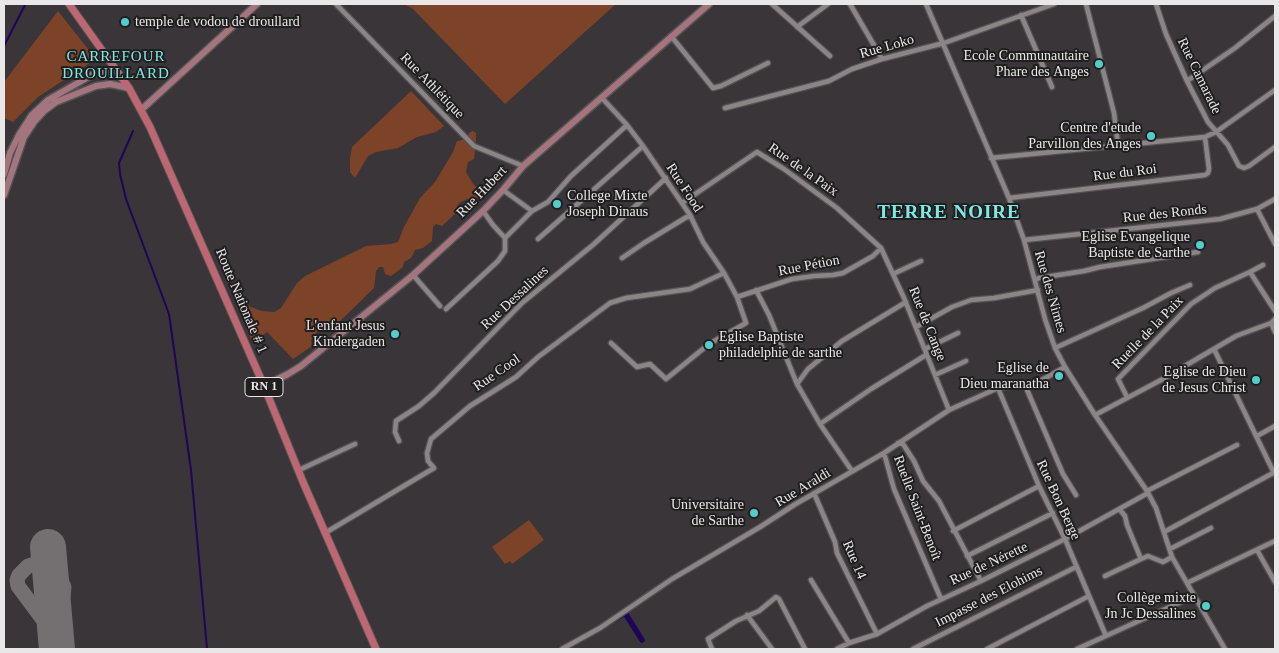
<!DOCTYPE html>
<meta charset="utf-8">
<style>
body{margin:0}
#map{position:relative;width:1279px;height:653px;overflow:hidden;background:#3a3538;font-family:Georgia,serif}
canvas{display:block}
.frame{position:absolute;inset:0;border:5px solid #eae7e8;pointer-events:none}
</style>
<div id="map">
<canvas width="1279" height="653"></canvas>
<div class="frame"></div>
</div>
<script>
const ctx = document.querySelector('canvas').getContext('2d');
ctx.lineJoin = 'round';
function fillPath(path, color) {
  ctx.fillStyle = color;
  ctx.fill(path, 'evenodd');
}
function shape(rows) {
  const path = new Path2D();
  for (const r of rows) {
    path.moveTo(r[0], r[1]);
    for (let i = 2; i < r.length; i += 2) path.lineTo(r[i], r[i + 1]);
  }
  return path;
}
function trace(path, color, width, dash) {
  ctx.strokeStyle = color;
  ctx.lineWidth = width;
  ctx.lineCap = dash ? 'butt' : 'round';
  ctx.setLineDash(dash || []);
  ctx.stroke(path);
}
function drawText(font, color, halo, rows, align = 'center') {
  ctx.font = font + ' Georgia,serif';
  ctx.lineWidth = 4;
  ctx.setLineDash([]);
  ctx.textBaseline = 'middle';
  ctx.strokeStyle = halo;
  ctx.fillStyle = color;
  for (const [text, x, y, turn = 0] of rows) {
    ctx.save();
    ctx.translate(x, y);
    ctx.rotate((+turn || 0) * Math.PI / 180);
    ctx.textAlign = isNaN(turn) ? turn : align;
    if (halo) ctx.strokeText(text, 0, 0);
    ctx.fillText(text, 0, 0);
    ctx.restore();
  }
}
const green = shape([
 [404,4,616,4,505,104,413,9],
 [58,11,96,59,38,97,13,122,4,118,4,82],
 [411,91,444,126,436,132,417,137,398,148,376,152,368,156,355,178,350,172,350,158,352,147],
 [473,131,476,133,476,139,474,159,468,162,466,172,473,184,482,192,482,196,473,199,467,199,459,203,457,207,457,212,442,226,436,224,433,227,432,241,423,248,415,250,411,258,404,262,403,267,391,276,385,274,383,267,379,267,376,271,374,288,372,290,335,326,324,326,319,329,311,340,312,346,293,359,267,332,253,344,240,312,248,306,262,311,274,312,281,308,297,283,305,276,366,246,391,244,398,242,404,227,420,198,435,182,453,152,457,141,466,139,470,132],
 [529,520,544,540,512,564,510,561,505,564,492,547]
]);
const stream = shape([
 [4,46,25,5],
 [133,131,119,163,120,174,126,199,169,314,191,470,207,649],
 [1055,378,1063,371],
 [605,627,624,616]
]);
const canal = shape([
 [625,613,642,640]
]);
const taxiway = shape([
 [54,615,63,597,64,587,59,576,46,565,34,564,28,566,19,575,17,580,18,586,56,637]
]);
const runway = shape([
 [48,547,57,649]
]);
const street = shape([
 [336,4,474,146,523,166],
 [772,4,830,56],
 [850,4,882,59],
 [926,4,1009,198,1024,240,1045,319,1055,348,1065,367,1095,415,1147,491,1156,508,1172,557,1225,649],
 [1086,4,1114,113,1118,145],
 [1156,4,1166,34,1187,81,1208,122,1228,145,1239,166,1244,168,1249,166,1275,147],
 [1021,15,1052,87],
 [797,27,828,4],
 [671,36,713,88,721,86,768,63],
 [1187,81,1235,48,1275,16],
 [602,98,627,125,643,146,690,215,703,242,724,273,737,297,746,323,709,344,666,379,650,364,637,367,611,343],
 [725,108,829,81,852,69,882,59,944,43,1054,4],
 [991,158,1205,137,1216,132,1275,90],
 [503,190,532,211,548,202,571,176,627,125],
 [1009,198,1205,175,1208,173,1209,169,1205,137],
 [682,203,757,152,784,169,837,208,881,248,904,298,949,410],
 [1257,209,1275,244],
 [483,211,493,225,505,238],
 [538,239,643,146],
 [1024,240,1220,219,1257,209,1275,199],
 [622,258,644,243,690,215],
 [1250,272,1263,265],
 [893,274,921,261],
 [413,275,440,306],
 [1035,280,1039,278,1084,271,1100,267,1198,252],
 [756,290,769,315,797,384,820,424,852,471],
 [737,297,792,279,814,276,833,275,843,273,873,256,881,248],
 [446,309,498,261,505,251,505,238,532,211],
 [1271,323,1275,332],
 [916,327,952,307,971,300,994,298,1038,290],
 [1055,348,1143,308,1171,293,1190,285],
 [925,349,958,333],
 [1214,349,1274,473],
 [935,375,966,361],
 [797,384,808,369,842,341,906,302],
 [1025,385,1063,474,1076,495],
 [998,388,1039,486,1065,539,1106,636],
 [1127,397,1118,379,1191,304,1215,288,1250,272,1275,311],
 [1095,415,1161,380,1236,336,1271,323,1275,319],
 [820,424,871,389,926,355],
 [1257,436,1275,426],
 [399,441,395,432,396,421,419,406,434,393,522,303,594,244,666,178],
 [898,443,903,444,914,461,923,481,939,501,981,581],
 [884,453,894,489,941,599],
 [299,470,355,444],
 [1147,491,1237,445],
 [814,493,835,542,837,553,877,634],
 [1120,510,1125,516,1127,525,1141,559,1148,556,1163,562,1172,557],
 [953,531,1039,486],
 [1164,532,1275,472],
 [325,533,434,468,428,461,427,453,431,439,470,406,516,377,538,357,610,303,626,298,690,289,724,273],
 [1170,549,1211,528],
 [1257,550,1275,582],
 [967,556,1053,513],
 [1105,576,1141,559],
 [811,580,849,643],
 [1187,583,1275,541],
 [747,615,772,649],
 [562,649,600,628,672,579,760,527,794,505,884,453,949,410,998,388,1025,385,1040,381,1065,367],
 [712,649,708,639,736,621,759,611,776,597,779,599,805,649],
 [837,649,849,643,877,634,927,606,981,581,1065,539,1148,493],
 [913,649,1076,567],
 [987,649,1089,596],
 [1077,649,1194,596]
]);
const secondary = shape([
 [141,110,257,4],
 [4,174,10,153,19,135,32,115,48,100,97,72,116,71],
 [4,195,24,137,34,122,44,111,56,102,96,86,110,84,129,88],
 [264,386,288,374,301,366,413,275,483,211,503,190,523,166,709,4]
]);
const primary = shape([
 [69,4,129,88,150,127,264,386,303,482,376,649]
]);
const markers = [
 [125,22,5,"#53cdca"],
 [1099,64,5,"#53cdca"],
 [1151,136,5,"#53cdca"],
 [557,204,5,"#53cdca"],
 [1200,245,5,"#53cdca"],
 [395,334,5,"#53cdca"],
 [709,345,5,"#53cdca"],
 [1059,376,5,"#53cdca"],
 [1256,380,5,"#53cdca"],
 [754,513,5,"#53cdca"],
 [1206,606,5,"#53cdca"]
];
const shields = [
 [264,387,38]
];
const shieldNames = [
 ["RN 1",264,387]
];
const poiNames = [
 ["temple de vodou de droullard",135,22,"left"],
 ["Ecole Communautaire",1089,56],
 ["Phare des Anges",1089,72],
 ["Centre d'etude",1141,128],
 ["Parvillon des Anges",1141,144],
 ["College Mixte",567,196,"left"],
 ["Joseph Dinaus",567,212,"left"],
 ["Eglise Evangelique",1190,237],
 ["Baptiste de Sarthe",1190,253],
 ["L'enfant Jesus",385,326],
 ["Kindergaden",385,342],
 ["Eglise Baptiste",719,337,"left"],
 ["philadelphie de sarthe",719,353,"left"],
 ["Eglise de",1049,368],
 ["Dieu maranatha",1049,384],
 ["Eglise de Dieu",1246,372],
 ["de Jesus Christ",1246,388],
 ["Universitaire",744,505],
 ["de Sarthe",744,521],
 ["Collège mixte",1196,598],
 ["Jn Jc Dessalines",1196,614]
];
const streetNames = [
 ["Rue Loko",887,47,-16],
 ["Rue Camarade",1199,76,64],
 ["Rue Athlétique",432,86,46],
 ["Rue de la Paix",803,170,35],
 ["Rue du Roi",1125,173,-7],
 ["Rue Food",684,188,57],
 ["Rue Hubert",482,192,-46],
 ["Rue des Ronds",1165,214,-6],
 ["Rue Pétion",809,266,-11],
 ["Rue des Nimes",1050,292,74],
 ["Rue Dessalines",515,298,-43],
 ["Route Nationale # 1",241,301,67],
 ["Rue de Cange",927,324,68],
 ["Ruelle de la Paix",1148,333,-46],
 ["Rue Cool",497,373,-35],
 ["Rue Araldi",803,488,-31],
 ["Rue Bon Berge",1058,500,65],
 ["Ruelle Saint-Benoît",917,508,69],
 ["Rue 14",854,560,67],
 ["Rue de Nérette",989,564,-25],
 ["Impasse des Elohims",989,597,-27]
];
const neighbourhoodNames = [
 ["CARREFOUR",116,57],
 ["DROUILLARD",116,74]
];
const districtNames = [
 ["TERRE NOIRE",949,213]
];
fillPath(green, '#7d4328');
trace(stream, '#1d0657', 2);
trace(canal, '#1d0657', 5.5);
trace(taxiway, '#747072', 15);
trace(runway, '#747072', 36);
trace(street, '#555253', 7);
trace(secondary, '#555253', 9);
trace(primary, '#555253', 9);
trace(street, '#8b8588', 4.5);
trace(secondary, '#a4757e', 6);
trace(primary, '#bd6674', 7);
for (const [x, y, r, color] of markers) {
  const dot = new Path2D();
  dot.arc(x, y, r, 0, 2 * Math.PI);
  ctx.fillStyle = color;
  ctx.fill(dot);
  trace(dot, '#201e1f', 2);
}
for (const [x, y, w] of shields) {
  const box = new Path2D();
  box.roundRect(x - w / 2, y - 9.5, w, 19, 4);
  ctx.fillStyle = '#201e1f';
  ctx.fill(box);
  trace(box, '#eae7e8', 1);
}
drawText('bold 12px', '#eae7e8', null, shieldNames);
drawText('14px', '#eae7e8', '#201e1f', poiNames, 'right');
drawText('14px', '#eae7e8', '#201e1f', streetNames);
ctx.letterSpacing = '1px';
drawText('15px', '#7de9e5', '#201e1f', neighbourhoodNames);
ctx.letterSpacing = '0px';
ctx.letterSpacing = '1px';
drawText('bold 19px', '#7de9e5', '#201e1f', districtNames);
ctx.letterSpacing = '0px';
</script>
